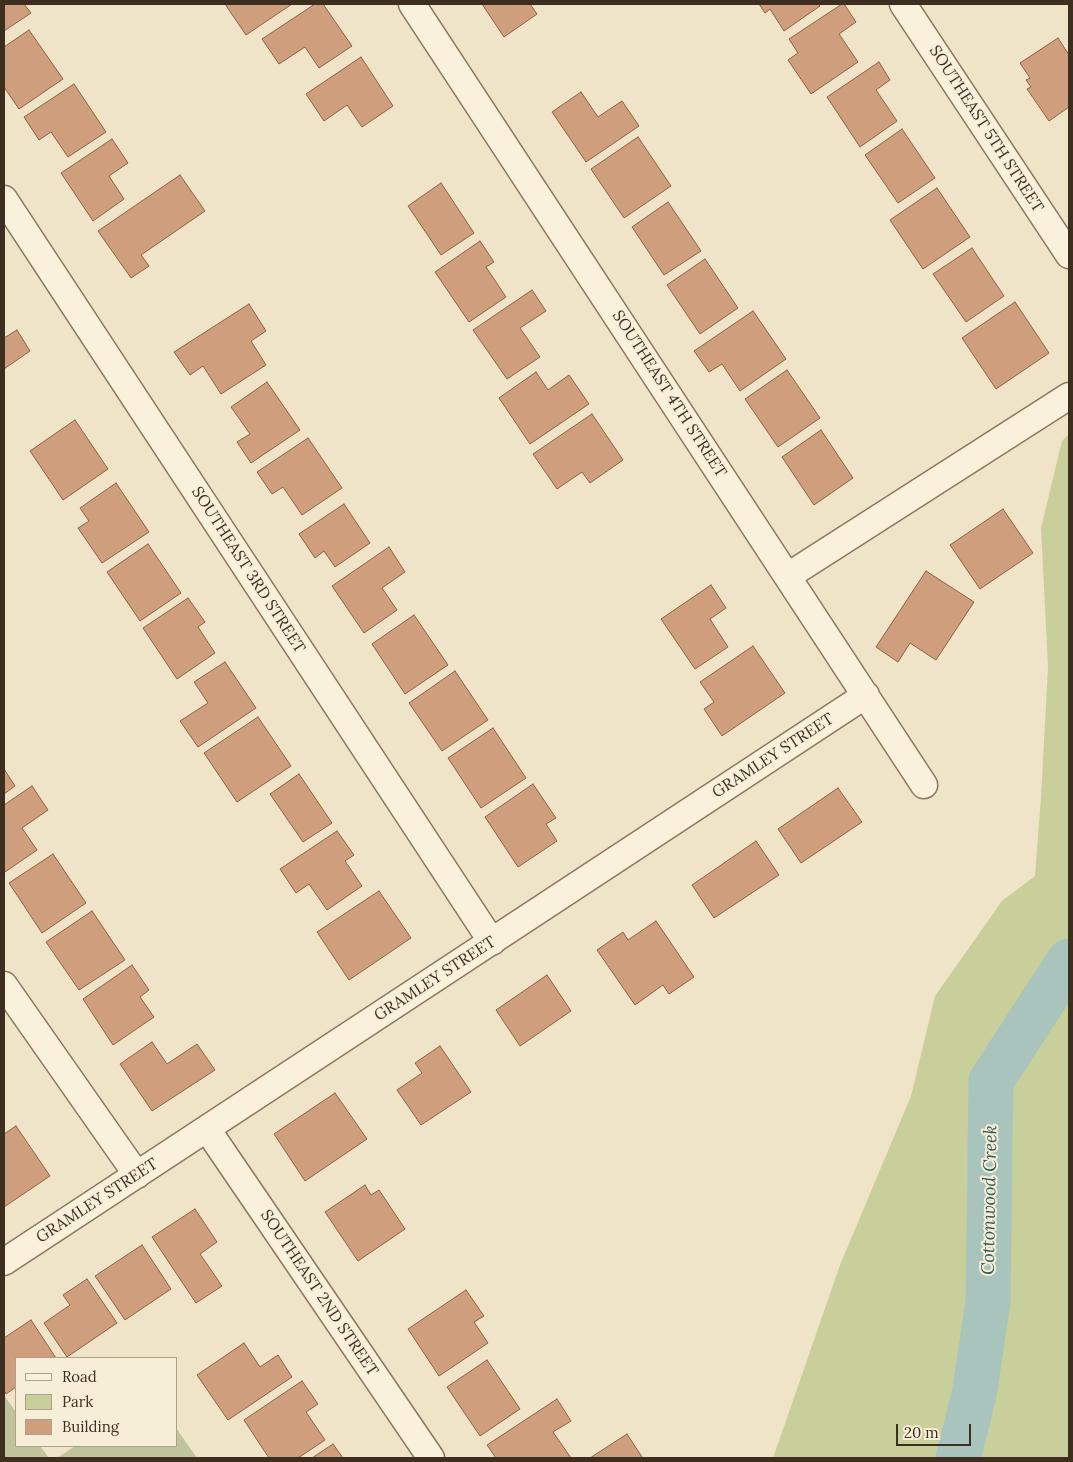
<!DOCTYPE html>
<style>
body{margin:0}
#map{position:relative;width:1073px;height:1462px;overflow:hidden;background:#f0e4c8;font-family:Lora,serif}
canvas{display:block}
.frame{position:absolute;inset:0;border:5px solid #3d2e20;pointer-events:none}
.legend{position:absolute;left:15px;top:1357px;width:162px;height:90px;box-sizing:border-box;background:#f7eed8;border:1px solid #ada18e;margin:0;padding:6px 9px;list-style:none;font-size:15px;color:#3d2e20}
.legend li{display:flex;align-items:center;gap:10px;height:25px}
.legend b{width:25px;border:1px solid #ada18e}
.scale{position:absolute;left:896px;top:1424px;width:75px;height:22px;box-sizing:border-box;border:2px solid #3d2e20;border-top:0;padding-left:6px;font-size:15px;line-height:18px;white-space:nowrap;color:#3d2e20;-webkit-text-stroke:4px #f7eed8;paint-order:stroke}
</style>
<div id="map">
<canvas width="1073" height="1462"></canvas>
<div class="frame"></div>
<ul class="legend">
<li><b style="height:6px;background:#faf1dc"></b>Road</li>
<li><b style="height:14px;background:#c9cf9b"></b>Park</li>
<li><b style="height:14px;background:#cf9f7d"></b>Building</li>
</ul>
<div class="scale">20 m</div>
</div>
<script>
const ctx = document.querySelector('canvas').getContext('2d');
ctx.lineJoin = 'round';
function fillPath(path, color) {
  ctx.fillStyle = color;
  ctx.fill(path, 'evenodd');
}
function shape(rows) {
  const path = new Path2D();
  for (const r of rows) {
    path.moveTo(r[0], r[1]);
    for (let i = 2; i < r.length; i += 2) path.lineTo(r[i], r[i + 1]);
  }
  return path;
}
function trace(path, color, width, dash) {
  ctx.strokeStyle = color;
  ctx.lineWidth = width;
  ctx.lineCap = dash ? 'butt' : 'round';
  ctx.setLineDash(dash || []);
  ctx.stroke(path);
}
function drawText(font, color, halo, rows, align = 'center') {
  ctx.font = font + ' Lora,serif';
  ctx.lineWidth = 4;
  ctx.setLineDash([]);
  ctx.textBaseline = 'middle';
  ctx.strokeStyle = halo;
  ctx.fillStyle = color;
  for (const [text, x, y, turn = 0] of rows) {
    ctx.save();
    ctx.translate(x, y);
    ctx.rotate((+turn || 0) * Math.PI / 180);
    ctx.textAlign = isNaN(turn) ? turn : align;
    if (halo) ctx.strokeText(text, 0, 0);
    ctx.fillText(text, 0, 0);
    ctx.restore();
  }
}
const green = shape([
 [1069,434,1069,1458,773,1458,840,1265,911,1096,935,996,1002,901,1035,876,1041,797,1048,667,1041,528,1062,441]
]);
const cemetery = shape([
 [4,1395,16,1412,16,1446,40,1446,49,1458,4,1458],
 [176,1428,197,1458,57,1458,75,1446,176,1446]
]);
const river = shape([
 [958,1458,974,1395,988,1302,991,1081,1069,961]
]);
const building = shape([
 [4,4,24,4,31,13,4,31,4,4],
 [225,4,292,4,246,35,225,4],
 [315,4,323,4,352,46,319,68,305,47,279,64,262,39,315,4],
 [482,4,530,4,537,14,504,37,482,4],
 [759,4,819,4,820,6,784,31,770,9,765,13,759,4],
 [842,4,844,4,856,22,839,34,858,62,811,94,788,60,798,53,789,39,842,4],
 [29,30,63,79,19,109,4,87,4,47,29,30],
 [1058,38,1069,55,1069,107,1049,121,1027,89,1031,87,1026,80,1030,78,1020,63,1058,38],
 [361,57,393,106,362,127,347,105,324,121,306,94,361,57],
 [879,62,890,80,876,90,897,121,860,147,827,97,879,62],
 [74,84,106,132,68,157,51,132,39,140,24,117,74,84],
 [581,92,598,117,622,101,639,126,586,162,552,112,581,92],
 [902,129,935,178,898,203,865,155,902,129],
 [638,137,671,186,624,218,591,169,638,137],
 [112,139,128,163,109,176,124,199,93,221,61,173,112,139],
 [180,175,205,211,141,255,149,266,131,278,98,231,180,175],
 [441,183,474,233,441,255,408,206,441,183],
 [937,188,970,237,923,269,890,220,937,188],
 [668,202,701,251,664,275,632,227,668,202],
 [480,241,494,262,486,267,506,297,469,322,435,272,480,241],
 [972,248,1004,296,966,322,933,274,972,248],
 [705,259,738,308,700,334,667,285,705,259],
 [532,290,546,311,520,328,540,357,507,379,473,330,532,290],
 [1015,302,1049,353,996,389,962,338,1015,302],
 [249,304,266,331,251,341,266,365,221,394,203,366,190,375,174,352,249,304],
 [753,311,786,359,740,391,722,364,709,372,694,351,753,311],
 [17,330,30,351,4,369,4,338,17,330],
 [787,370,820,418,778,447,745,399,787,370],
 [536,372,548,390,569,375,589,404,530,444,499,398,536,372],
 [267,382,300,430,251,463,237,442,250,434,231,407,267,382],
 [592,414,623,460,590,483,582,472,557,489,533,454,592,414],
 [75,420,108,469,63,500,30,451,75,420],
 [821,430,853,478,814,505,782,457,821,430],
 [308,438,342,488,302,515,283,487,272,494,257,472,308,438],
 [116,483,149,532,102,563,78,528,89,521,80,508,116,483],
 [344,504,370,543,335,567,324,551,315,558,299,534,344,504],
 [1003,509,1033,553,980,589,950,545,1003,509],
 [148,544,181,593,140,621,107,572,148,544],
 [389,547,405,572,382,588,397,610,364,633,332,586,389,547],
 [926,571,974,602,936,660,910,643,898,662,876,647,926,571],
 [711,585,726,608,710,619,728,647,695,669,661,619,711,585],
 [188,598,205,622,198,627,215,653,177,679,143,628,188,598],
 [414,615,448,665,405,694,372,644,414,615],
 [753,646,785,693,722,736,704,709,714,702,700,682,753,646],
 [225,662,256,708,198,747,180,721,208,703,194,682,225,662],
 [455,671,488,720,442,751,409,703,455,671],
 [258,717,291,766,237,802,204,753,258,717],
 [493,728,526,778,481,808,448,758,493,728],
 [4,769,15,786,4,794,4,769],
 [299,774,332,823,303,842,270,794,299,774],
 [533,784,556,818,546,824,557,841,518,867,485,817,533,784],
 [32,786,48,810,22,828,37,850,5,872,4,870,4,805,32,786],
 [838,788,862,822,801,863,778,829,838,788],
 [337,831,354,855,345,861,362,886,327,910,309,884,296,893,280,869,337,831],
 [756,841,779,875,714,918,692,885,756,841],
 [53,854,86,903,42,933,9,883,53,854],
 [379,891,411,938,349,980,317,932,379,891],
 [92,911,125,960,79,990,46,942,92,911],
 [656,921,694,977,669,994,663,985,635,1005,597,950,623,932,628,940,656,921],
 [132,965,149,990,140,997,154,1017,113,1045,83,999,132,965],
 [547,975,571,1011,520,1046,496,1010,547,975],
 [152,1042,167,1064,197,1044,215,1070,152,1111,120,1064,152,1042],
 [440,1046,471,1092,421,1125,397,1090,422,1073,415,1063,440,1046],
 [335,1093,367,1139,305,1181,274,1134,335,1093],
 [16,1126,50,1176,4,1207,4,1134,16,1126],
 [365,1185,371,1195,379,1190,405,1229,358,1261,325,1212,365,1185],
 [195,1209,217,1242,200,1254,222,1286,196,1303,152,1237,195,1209],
 [142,1245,171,1289,125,1320,95,1276,142,1245],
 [87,1279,117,1323,67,1357,44,1323,70,1305,63,1295,87,1279],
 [466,1290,484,1316,474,1322,488,1343,439,1376,408,1329,466,1290],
 [31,1320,56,1358,16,1358,16,1387,6,1394,4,1390,4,1338,31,1320],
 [244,1343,260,1367,278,1355,292,1377,228,1420,197,1375,244,1343],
 [487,1360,520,1409,480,1436,447,1387,487,1360],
 [302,1381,318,1404,306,1412,325,1440,298,1458,269,1458,244,1420,302,1381],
 [557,1399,571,1421,553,1432,571,1458,496,1458,487,1445,557,1399],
 [627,1434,642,1457,640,1458,590,1458,627,1434],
 [333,1444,343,1458,312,1458,333,1444]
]);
const minor = shape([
 [412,4,924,785],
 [903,4,1069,255],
 [4,199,492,942],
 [788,576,1069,396],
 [4,985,137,1175],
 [207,1129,431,1458],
 [4,1262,866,695]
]);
const streetNames = [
 ["SOUTHEAST 5TH STREET",986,129,57],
 ["SOUTHEAST 4TH STREET",669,394,57],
 ["SOUTHEAST 3RD STREET",248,570,57],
 ["GRAMLEY STREET",773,756,-33],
 ["GRAMLEY STREET",435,979,-33],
 ["GRAMLEY STREET",97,1201,-33],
 ["SOUTHEAST 2ND STREET",319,1293,56]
];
const waterNames = [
 ["Cottonwood Creek",990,1200,-89]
];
fillPath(green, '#c9cf9b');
fillPath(cemetery, '#bfc49a');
trace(river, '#a9c4bc', 45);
fillPath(building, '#cf9f7d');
trace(building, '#8d5f41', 1);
trace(minor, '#8d765c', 29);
trace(minor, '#faf1dc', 26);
drawText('16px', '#3d2e20', '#f7eed8', streetNames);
drawText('italic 18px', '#2f5d5a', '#f7eed8', waterNames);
</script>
